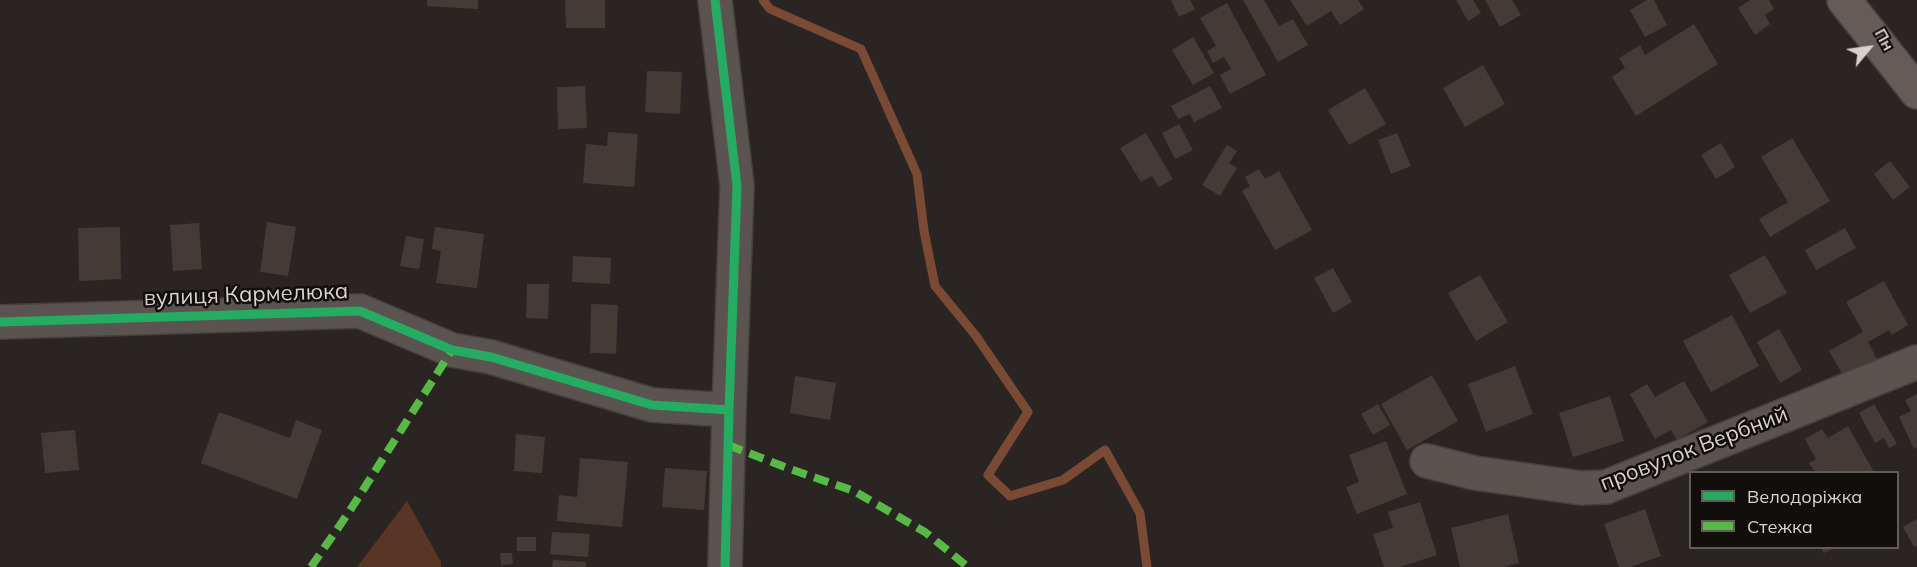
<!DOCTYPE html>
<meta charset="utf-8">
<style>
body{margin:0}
#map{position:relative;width:1917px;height:567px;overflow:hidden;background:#2a2523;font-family:Mulish,sans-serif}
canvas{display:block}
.legend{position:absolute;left:1689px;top:471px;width:210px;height:78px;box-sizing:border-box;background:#120e0c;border:2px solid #615c5a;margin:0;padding:8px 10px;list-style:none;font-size:18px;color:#d8d2cf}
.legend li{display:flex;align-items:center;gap:12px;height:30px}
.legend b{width:30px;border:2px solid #615c5a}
.north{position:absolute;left:1839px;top:18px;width:60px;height:60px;-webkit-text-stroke:4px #120e0c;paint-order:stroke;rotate:61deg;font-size:16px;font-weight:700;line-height:24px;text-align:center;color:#d8d2cf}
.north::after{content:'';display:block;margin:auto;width:21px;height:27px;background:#d8d2cf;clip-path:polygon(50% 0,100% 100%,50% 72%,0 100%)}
</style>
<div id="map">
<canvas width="1917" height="567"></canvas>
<ul class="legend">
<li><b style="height:8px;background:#26ab63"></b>Велодоріжка</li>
<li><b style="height:8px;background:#58b947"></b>Стежка</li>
</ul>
<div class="north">Пн</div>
</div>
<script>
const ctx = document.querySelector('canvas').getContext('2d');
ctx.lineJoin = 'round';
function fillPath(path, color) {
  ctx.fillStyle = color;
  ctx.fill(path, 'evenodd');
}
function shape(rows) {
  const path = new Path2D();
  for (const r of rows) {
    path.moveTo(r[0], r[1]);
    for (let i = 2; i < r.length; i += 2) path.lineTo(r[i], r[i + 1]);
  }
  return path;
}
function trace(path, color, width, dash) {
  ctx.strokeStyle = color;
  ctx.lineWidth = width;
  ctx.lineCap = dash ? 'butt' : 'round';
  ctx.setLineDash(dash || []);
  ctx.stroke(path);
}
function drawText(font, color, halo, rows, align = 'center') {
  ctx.font = font + ' Mulish,sans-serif';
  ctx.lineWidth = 5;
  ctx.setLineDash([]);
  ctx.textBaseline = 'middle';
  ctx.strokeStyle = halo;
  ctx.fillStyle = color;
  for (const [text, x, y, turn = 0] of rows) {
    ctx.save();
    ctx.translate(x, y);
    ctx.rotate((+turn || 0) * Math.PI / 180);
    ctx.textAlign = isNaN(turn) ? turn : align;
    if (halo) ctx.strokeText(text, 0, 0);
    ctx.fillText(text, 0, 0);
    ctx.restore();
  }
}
const green = shape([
 [407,501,441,562,441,567,357,567]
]);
const stream = shape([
 [763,0,770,9,861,49,917,174,924,231,935,286,976,336,1028,412,988,475,1010,496,1063,480,1105,450,1140,513,1147,567]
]);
const building = shape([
 [427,0,478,0,478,9,427,6],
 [565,0,605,0,605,28,566,28],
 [1171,0,1190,0,1195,9,1179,17],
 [1243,0,1264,0,1279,26,1293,19,1308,45,1278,62],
 [1290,0,1358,0,1364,9,1340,25,1331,11,1307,26],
 [1456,0,1473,0,1481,13,1468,21],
 [1485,0,1512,0,1521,15,1500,27],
 [1647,0,1654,0,1667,25,1645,37,1630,10],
 [1750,0,1769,0,1774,9,1765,15,1770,24,1755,35,1738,8],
 [1227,3,1266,75,1230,94,1220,75,1231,69,1224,57,1213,63,1207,51,1216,46,1200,18],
 [1694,24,1718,64,1636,116,1612,77,1625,68,1619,58,1640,45,1645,55],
 [1193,37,1214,73,1193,85,1172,50],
 [1483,65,1505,104,1465,127,1443,88],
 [647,71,682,72,680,114,645,112],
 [585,86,587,128,558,129,557,87],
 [1210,86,1222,108,1194,122,1190,114,1178,119,1171,106],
 [1365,88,1386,124,1349,145,1328,110],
 [1179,124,1193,150,1175,159,1162,133],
 [608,132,638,134,634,187,583,183,586,144,607,146],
 [1146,133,1173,179,1159,187,1152,176,1141,182,1120,148],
 [1397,133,1411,166,1391,174,1378,140],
 [1792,138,1830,201,1770,237,1759,219,1788,202,1761,157],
 [1721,143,1735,167,1716,179,1701,155],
 [1227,145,1237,151,1229,163,1237,168,1220,196,1202,185],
 [1890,161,1910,187,1893,200,1874,174],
 [1259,169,1265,179,1279,171,1312,230,1275,250,1242,191,1250,186,1245,177],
 [267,222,296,227,288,276,260,272],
 [199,223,202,269,173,271,170,225],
 [120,227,121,279,79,281,78,228],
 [435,227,484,234,477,288,436,283,441,251,432,249],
 [1845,228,1856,248,1816,270,1805,250],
 [406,236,424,239,419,269,400,266],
 [1765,255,1787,293,1750,313,1729,275],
 [573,256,611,258,610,284,572,282],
 [1333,268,1352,302,1333,313,1314,278],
 [1480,275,1508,322,1476,341,1448,293],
 [1884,281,1908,325,1892,335,1889,330,1868,342,1878,361,1845,379,1829,351,1863,332,1846,302],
 [527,284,549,284,548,319,526,318],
 [591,304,618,305,616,354,590,353],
 [1732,315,1759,366,1711,392,1683,341],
 [1779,329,1802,370,1780,383,1757,342],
 [1515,366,1533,414,1486,432,1468,384],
 [1432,375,1458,421,1407,450,1381,404],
 [795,376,836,383,830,420,790,413],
 [1684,381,1708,422,1677,440,1671,430,1655,439,1630,394,1647,384,1655,397],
 [1917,394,1917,447,1914,449,1899,417,1911,411,1905,400],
 [1610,396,1624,441,1573,457,1559,413],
 [1378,404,1390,425,1373,435,1361,414],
 [1874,404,1897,444,1889,448,1884,438,1875,443,1859,413],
 [219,412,290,438,296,420,322,430,297,499,201,463],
 [1848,426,1874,472,1829,472,1827,470,1823,472,1815,472,1809,463,1816,459,1805,439,1822,429,1828,438],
 [75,430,79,470,45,473,41,433],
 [516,434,545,437,542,473,514,471],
 [1386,441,1407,494,1357,514,1346,487,1359,482,1349,455],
 [580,458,628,462,622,527,557,521,559,495,577,497],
 [665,468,707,471,704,510,662,507],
 [1420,502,1437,555,1400,567,1384,567,1373,534,1393,528,1388,512],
 [1645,509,1661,556,1631,567,1619,567,1604,524],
 [1508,514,1519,563,1504,567,1460,567,1451,528],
 [1917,519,1917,546,1914,547,1903,527],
 [552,532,590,534,588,557,550,554],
 [517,537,536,537,536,551,517,551],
 [1821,548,1834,548,1824,553],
 [500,553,512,553,513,564,501,565],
 [553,560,586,562,586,567,552,567]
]);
const minor = shape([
 [715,0,737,186,729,410,725,567],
 [0,322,360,311,452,350,491,357,652,405,729,410],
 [1427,461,1475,473,1581,488,1606,487,1917,362]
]);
const major = shape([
 [1844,0,1917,92]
]);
const quiet = shape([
 [728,445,790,469,854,491,925,532,968,567],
 [311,567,349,512,452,350]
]);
const cycleway = shape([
 [715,0,737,186,729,410,725,567],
 [0,322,360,311,452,350,491,357,652,405,729,410]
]);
const streetNames = [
 ["вулиця Кармелюка",246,295,-2],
 ["провулок Вербний",1694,449,-21]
];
fillPath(green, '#593525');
trace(stream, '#7a4a35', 9);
fillPath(building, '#453b36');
trace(minor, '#45423f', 36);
trace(major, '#45423f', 36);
trace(minor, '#5a5350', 33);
trace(major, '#655b57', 33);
trace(quiet, '#58b947', 8, [15, 8]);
trace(cycleway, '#26ab63', 9);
drawText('22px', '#d8d2cf', '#120e0c', streetNames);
</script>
